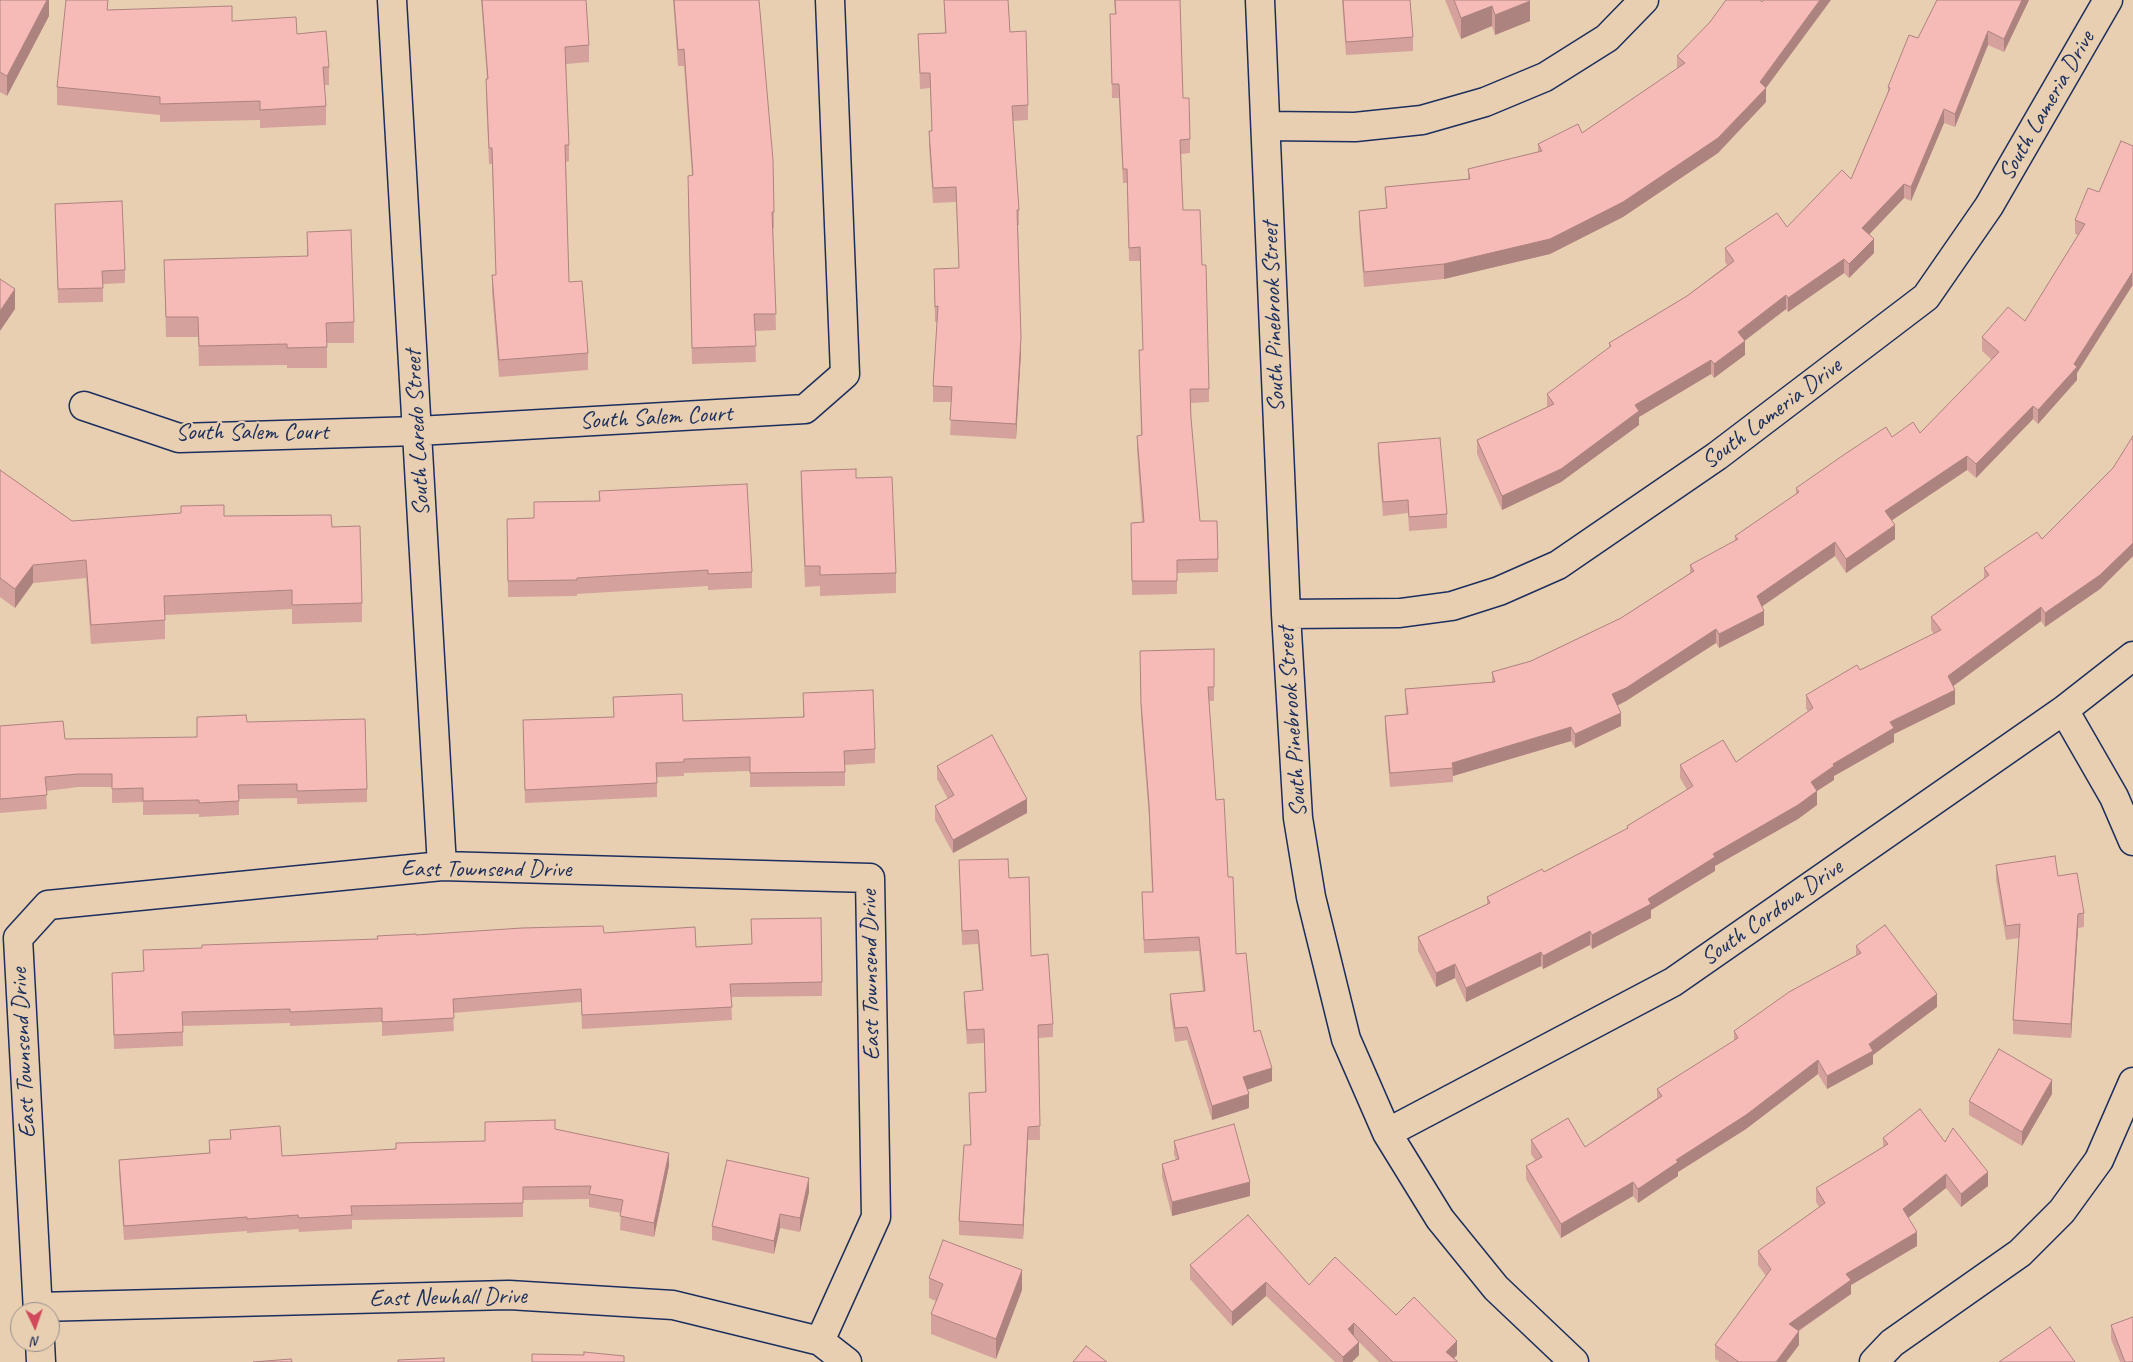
<!DOCTYPE html>
<style>
body{margin:0}
#map{position:relative;width:2133px;height:1362px;overflow:hidden;background:#e9cfb1;font-family:Caveat,sans-serif}
canvas{display:block}
.north{position:absolute;left:10px;top:1302px;width:50px;height:50px;box-sizing:border-box;background:#e9cfb1;border:1px solid #978f90;border-radius:50%;rotate:177deg;font-size:14px;font-weight:700;line-height:20px;text-align:center;color:#1b2f5e}
.north::after{content:'';display:block;margin:auto;width:18px;height:22px;background:#d1495b;clip-path:polygon(50% 0,100% 100%,50% 72%,0 100%)}
</style>
<div id="map">
<canvas width="2133" height="1362"></canvas>
<div class="north">N</div>
</div>
<script>
const ctx = document.querySelector('canvas').getContext('2d');
ctx.lineJoin = 'round';
function shape(rows) {
  const path = new Path2D();
  for (const r of rows) {
    path.moveTo(r[0], r[1]);
    for (let i = 2; i < r.length; i += 2) path.lineTo(r[i], r[i + 1]);
  }
  return path;
}
function trace(path, color, width, dash) {
  ctx.strokeStyle = color;
  ctx.lineWidth = width;
  ctx.lineCap = dash ? 'butt' : 'round';
  ctx.setLineDash(dash || []);
  ctx.stroke(path);
}
function fillPath(path, color) {
  ctx.fillStyle = color;
  ctx.fill(path, 'evenodd');
}
function drawText(font, color, halo, rows, align = 'center') {
  ctx.font = font + ' Caveat,sans-serif';
  ctx.lineWidth = 4.5;
  ctx.setLineDash([]);
  ctx.textBaseline = 'middle';
  ctx.strokeStyle = halo;
  ctx.fillStyle = color;
  for (const [text, x, y, turn = 0] of rows) {
    ctx.save();
    ctx.translate(x, y);
    ctx.rotate((+turn || 0) * Math.PI / 180);
    ctx.textAlign = isNaN(turn) ? turn : align;
    if (halo) ctx.strokeText(text, 0, 0);
    ctx.fillText(text, 0, 0);
    ctx.restore();
  }
}
const street = shape([
 [392,0,442,866],
 [1260,0,1286,614,1298,818,1311,897,1346,1039,1387,1133,1440,1219,1496,1288,1574,1362],
 [1266,126,1355,127,1422,120,1485,102,1545,77,1607,38,1644,0],
 [84,406,179,438,418,431,805,409,845,374,830,0],
 [1286,614,1400,613,1452,606,1499,591,1558,565,1717,456,1926,297,1989,206,2108,0],
 [2064,710,2114,797,2133,841],
 [1387,1133,1673,982,2064,710,2133,656],
 [38,1307,509,1295,673,1305,820,1341,847,1362],
 [38,1312,18,938,48,905,442,866,870,878,876,1217,820,1341],
 [40,1342,41,1362],
 [1874,1362,1892,1343,2020,1253,2062,1211,2099,1160,2133,1082]
]);
const wall = shape([
 [0,0,49,0,49,16,7,96,0,92],
 [481,0,586,0,589,45,589,62,566,64,569,145,569,161,566,162,569,282,588,353,588,370,499,377,492,292,492,275,496,275,492,164,489,164,486,96,486,79,487,79],
 [673,0,759,0,774,212,774,228,773,228,776,330,755,331,756,362,692,364,688,192,692,175,684,66,678,66],
 [944,0,1008,0,1010,32,1028,105,1028,120,1013,121,1019,210,1019,225,1018,225,1021,352,1016,439,950,435,952,402,933,402,933,386,937,322,935,322,934,269,959,268,956,202,933,203,929,146,929,131,932,131,930,88,920,89,918,34,945,33],
 [1114,0,1180,0,1183,98,1190,139,1190,153,1181,154,1183,210,1202,265,1209,389,1209,402,1191,403,1191,418,1200,521,1218,559,1218,572,1177,573,1177,594,1132,595,1131,523,1142,522,1137,450,1137,436,1141,435,1139,350,1143,350,1140,261,1129,261,1127,183,1123,183,1119,98,1112,98,1110,14,1115,14],
 [1342,0,1410,0,1413,37,1413,51,1346,55],
 [1445,0,1529,0,1530,21,1495,35,1492,26,1461,39],
 [2029,0,2004,52,1988,45,1955,127,1944,123,1911,201,1904,198,1869,234,1874,253,1849,278,1844,273,1788,312,1786,309,1744,341,1745,355,1714,378,1711,374,1639,417,1639,425,1561,482,1502,510,1477,454,1477,440,1547,408,1547,394,1609,348,1609,343,1687,296,1727,265,1725,262,1725,248,1787,227,1851,179,1888,92,1888,87,1918,38],
 [109,10,232,21,297,34,329,67,329,85,324,85,326,106,326,125,260,128,260,120,160,122,160,115,57,105,57,87],
 [1677,56,1766,88,1766,102,1718,153,1623,217,1550,254,1444,279,1364,287,1359,226,1359,211,1386,209,1385,187,1468,179,1468,169,1538,152,1538,144,1582,133,1677,69],
 [2133,146,2133,287,2132,286,2077,373,2077,380,2038,424,2033,419,1976,478,1967,470,1892,520,1895,539,1846,573,1835,556,1762,606,1764,625,1719,648,1716,643,1626,701,1617,706,1621,726,1575,748,1571,741,1453,776,1453,782,1390,787,1385,730,1385,716,1406,714,1405,689,1492,682,1492,672,1531,661,1621,618,1690,573,1690,565,1735,541,1735,536,1796,494,1796,488,1892,437,1920,433,1992,360,1982,351,1982,337,2025,321,2078,235,2075,234,2075,220,2099,192],
 [55,204,125,270,125,283,103,284,103,302,58,303],
 [307,232,354,322,354,343,327,343,327,368,287,368,287,365,199,366,198,337,166,337,164,260,307,256],
 [2133,436,2133,556,2100,589,2045,627,2041,621,1953,686,1955,704,1894,734,1894,742,1834,776,1834,780,1817,791,1817,805,1798,819,1715,866,1715,871,1651,910,1651,918,1592,949,1590,945,1543,969,1541,966,1466,1002,1455,978,1436,987,1418,951,1418,937,1487,904,1487,897,1544,872,1627,829,1627,826,1687,790,1680,778,1680,765,1736,762,1808,712,1806,708,1806,695,1860,670,1934,634,1931,630,1931,617,1984,578,1984,568,2042,539,2113,468],
 [1378,443,1447,514,1447,528,1409,531,1408,513,1383,516,1378,457],
 [0,470,72,521,224,516,332,527,362,603,362,622,292,624,292,609,165,615,165,639,91,644,86,578,33,583,15,608,0,597],
 [801,471,856,478,896,573,896,593,820,596,820,586,805,587,801,491],
 [599,491,752,572,752,588,708,590,708,586,577,594,577,596,508,597,507,535,534,518,534,502,599,501],
 [1214,649,1214,701,1209,701,1216,800,1228,877,1236,954,1254,1032,1272,1081,1247,1090,1249,1108,1212,1120,1187,1040,1175,1042,1170,1008,1170,994,1203,991,1199,951,1144,953,1142,892,1152,892,1149,818,1141,717,1140,651],
 [803,693,875,749,875,763,845,765,845,786,750,787,750,771,684,773,684,776,657,777,657,797,525,803,523,720,614,717,613,697,683,721,803,717],
 [197,717,247,722,367,789,367,802,297,804,297,798,239,799,239,815,199,817,199,814,143,815,143,802,112,803,112,787,78,787,46,791,47,809,0,813,0,726,65,739,197,737],
 [937,766,1027,813,953,853,935,820,935,806,948,799,937,779],
 [959,860,1009,878,1031,956,1053,1024,1053,1037,1039,1038,1040,1140,1028,1140,1023,1239,959,1235,959,1221,970,1145,985,1092,984,1043,967,1044,964,1006,964,992,982,990,978,944,962,945],
 [1996,865,2058,876,2084,913,2084,927,2078,928,2071,1038,2013,1034,2013,1020,2019,938,2006,940,1996,879],
 [604,933,696,947,822,982,822,996,731,997,732,1020,582,1029,581,1002,453,1013,454,1031,382,1036,382,1022,290,1026,290,1023,183,1026,183,1046,114,1049,112,973,144,972,143,950,202,948,377,939,416,935],
 [1856,946,1937,1007,1873,1055,1873,1064,1827,1089,1818,1074,1746,1129,1678,1172,1678,1176,1638,1203,1633,1196,1561,1238,1526,1179,1526,1166,1535,1160,1531,1154,1531,1140,1585,1147,1657,1098,1657,1089,1734,1041,1734,1031,1856,956],
 [2052,1094,2022,1146,1969,1115,1969,1101],
 [555,1129,669,1166,654,1237,620,1230,621,1213,589,1207,589,1199,523,1200,523,1217,352,1220,352,1229,299,1232,298,1229,247,1233,247,1231,124,1240,119,1173,119,1160,209,1153,209,1140,230,1139,230,1130,282,1156,396,1149,485,1141],
 [1883,1138,1945,1142,1988,1186,1961,1207,1946,1188,1908,1218,1917,1246,1851,1285,1851,1294,1799,1331,1799,1345,1786,1362,1720,1362,1715,1359,1715,1345,1766,1276,1758,1265,1758,1251,1819,1207,1816,1202,1816,1188,1883,1147],
 [1174,1141,1250,1196,1172,1216,1162,1177,1162,1164,1176,1160,1174,1154],
 [809,1192,800,1232,780,1228,774,1254,712,1240,712,1226],
 [1190,1265,1309,1285,1396,1315,1457,1355,1454,1358,1458,1362,1379,1362,1359,1342,1359,1355,1352,1362,1335,1362,1266,1296,1232,1326,1190,1279],
 [929,1278,1022,1290,996,1359,931,1334,931,1314,936,1301,929,1298],
 [2111,1325,2133,1362,2120,1362,2111,1339]
]);
const shadedWall = shape([
 [47,0,49,0,49,16,7,96,7,76],
 [1820,0,1831,0,1766,88,1766,102,1718,153,1623,217,1550,254,1444,279,1444,264,1760,82],
 [2022,0,2029,0,2004,52,2004,39],
 [1530,1,1530,21,1495,35,1495,15],
 [1492,6,1492,26,1461,39,1461,18],
 [1988,31,1988,45,1955,127,1955,114],
 [1944,109,1944,123,1911,201,1911,187],
 [1904,184,1904,198,1862,242,1862,228],
 [1874,239,1874,253,1849,278,1849,264],
 [1844,259,1844,273,1788,312,1788,298],
 [2132,273,2132,286,2077,373,2077,380,2038,424,2038,410,2074,364],
 [15,289,15,309,0,331,0,311],
 [1786,295,1786,309,1738,346,1738,332],
 [1021,337,1021,352,1016,439,1016,424],
 [1745,341,1745,355,1714,378,1714,364],
 [1711,360,1711,374,1639,417,1639,425,1561,482,1502,510,1502,496,1635,405],
 [2033,406,2033,419,1976,478,1976,464],
 [1967,456,1967,470,1885,525,1885,511],
 [1895,525,1895,539,1846,573,1846,559],
 [1835,542,1835,556,1757,610,1757,596],
 [2133,543,2133,556,2100,589,2045,627,2045,613],
 [33,565,33,583,15,608,15,589],
 [2041,607,2041,621,1948,690,1948,676],
 [1764,611,1764,625,1719,648,1719,634],
 [1716,629,1716,643,1626,701,1612,708,1612,694],
 [1955,690,1955,704,1894,734,1894,742,1834,776,1834,780,1817,791,1817,805,1798,819,1715,866,1715,871,1651,910,1651,918,1592,949,1592,935,1648,899,1713,854,1811,782,1833,764,1890,722],
 [1621,713,1621,726,1575,748,1575,734],
 [1571,727,1571,741,1453,776,1452,763],
 [1027,799,1027,813,953,853,953,840],
 [2078,914,2078,928,2071,1038,2071,1024],
 [1590,931,1590,945,1543,969,1543,956],
 [1541,952,1541,966,1466,1002,1466,988],
 [1455,964,1455,978,1436,987,1436,973],
 [1937,994,1937,1007,1873,1055,1873,1064,1827,1089,1827,1076],
 [1818,1060,1818,1074,1746,1129,1678,1172,1678,1176,1638,1203,1638,1189,1676,1160],
 [1272,1068,1272,1081,1243,1091,1243,1077],
 [2052,1080,2052,1094,2022,1146,2022,1132],
 [1249,1094,1249,1108,1212,1120,1212,1106],
 [1028,1127,1028,1140,1023,1239,1023,1225],
 [669,1153,669,1166,654,1237,654,1223],
 [1988,1172,1988,1186,1961,1207,1961,1194],
 [1946,1174,1946,1188,1903,1222,1903,1209],
 [809,1178,809,1192,800,1232,800,1218],
 [1250,1182,1250,1196,1172,1216,1172,1202],
 [1633,1182,1633,1196,1561,1238,1561,1224],
 [780,1214,780,1228,774,1254,774,1241],
 [1917,1232,1917,1246,1851,1285,1851,1294,1789,1337,1789,1324,1846,1274],
 [1022,1270,1022,1290,996,1359,996,1339],
 [1266,1282,1266,1296,1232,1326,1232,1312],
 [1354,1323,1354,1337,1348,1329],
 [1799,1331,1799,1345,1786,1362,1776,1362],
 [1457,1341,1457,1355,1450,1362,1446,1352],
 [1359,1342,1359,1355,1352,1362,1343,1362,1343,1357]
]);
const building = shape([
 [0,0,47,0,7,76,0,72,0,0],
 [66,0,108,0,107,10,232,6,232,21,296,17,297,34,326,31,329,67,323,67,326,106,260,110,260,101,160,104,160,97,57,87,66,0],
 [482,0,586,0,589,45,565,47,569,145,565,145,569,282,582,281,588,353,499,360,492,275,496,275,492,148,489,148,486,79,488,79,482,0],
 [674,0,759,0,773,160,774,212,772,212,776,314,754,314,756,346,692,348,688,176,693,175,684,49,678,50,674,0],
 [944,0,1008,0,1010,32,1026,31,1028,105,1012,106,1019,210,1017,210,1021,337,1016,424,950,420,952,387,933,386,938,306,935,307,934,269,959,268,956,187,933,188,929,131,932,131,930,73,920,73,918,34,946,33,944,0],
 [1115,0,1180,0,1183,98,1189,98,1190,139,1180,140,1183,210,1200,210,1202,265,1206,265,1209,389,1190,389,1191,418,1200,521,1217,521,1218,559,1177,560,1177,581,1132,581,1131,523,1144,522,1137,436,1142,435,1139,350,1143,350,1140,247,1129,248,1127,169,1123,169,1119,84,1112,84,1110,14,1116,14,1115,0],
 [1343,0,1410,0,1413,37,1346,42,1343,0],
 [1454,0,1529,0,1530,1,1495,15,1492,6,1461,18,1454,0],
 [1726,0,1760,0,1762,2,1763,0,1820,0,1760,82,1766,88,1718,138,1623,202,1550,239,1444,264,1364,272,1359,211,1387,208,1385,187,1470,179,1468,169,1542,151,1538,144,1578,124,1582,133,1685,63,1677,56,1710,22,1726,0],
 [1937,0,2022,0,2004,39,1988,31,1955,114,1944,109,1911,187,1904,184,1862,228,1874,239,1849,264,1844,259,1788,298,1786,295,1738,332,1745,341,1714,364,1711,360,1635,405,1639,411,1561,469,1502,496,1477,440,1554,404,1547,394,1611,346,1609,343,1687,296,1734,261,1725,248,1777,213,1787,227,1842,170,1851,179,1890,88,1888,87,1909,35,1918,38,1937,0],
 [2121,141,2133,146,2133,273,2132,273,2074,364,2077,367,2038,410,2033,406,1976,464,1967,456,1885,511,1895,525,1846,559,1835,542,1757,596,1764,611,1719,634,1716,629,1626,688,1612,694,1621,713,1575,734,1571,727,1452,763,1453,768,1390,773,1385,716,1408,714,1405,689,1495,682,1492,672,1531,661,1621,618,1694,571,1690,565,1738,539,1735,536,1799,492,1796,488,1845,454,1886,427,1892,437,1913,422,1920,433,1999,352,1982,337,2008,307,2025,321,2085,224,2075,220,2088,188,2099,192,2121,141],
 [122,201,125,270,102,271,103,288,58,289,55,204,122,201],
 [351,230,354,322,326,323,327,347,287,348,287,344,199,346,198,317,166,317,164,260,308,256,307,232,351,230],
 [0,279,15,289,0,311,0,279],
 [2133,436,2133,543,2100,575,2045,613,2041,607,1948,676,1955,690,1890,722,1894,728,1833,764,1834,766,1811,782,1817,791,1798,805,1713,854,1715,857,1648,899,1651,904,1592,935,1590,931,1543,956,1541,952,1466,988,1455,964,1436,973,1418,937,1490,903,1487,897,1542,869,1544,872,1628,828,1627,826,1693,786,1680,765,1723,740,1736,762,1813,708,1806,695,1857,665,1860,670,1941,630,1931,617,1989,575,1984,568,2037,532,2042,539,2113,468,2133,436],
 [1440,438,1447,514,1409,517,1408,500,1383,502,1378,443,1440,438],
 [856,469,856,478,892,477,896,573,820,575,820,566,805,566,801,471,856,469],
 [0,470,72,521,181,513,181,506,224,505,224,516,331,515,332,527,360,526,362,603,292,605,292,590,164,596,165,620,91,625,86,560,33,565,15,589,0,578,0,470],
 [747,484,752,572,708,574,708,570,577,578,577,580,508,581,507,519,534,518,534,502,600,501,599,491,747,484],
 [1214,649,1214,687,1208,687,1216,800,1224,799,1228,877,1233,877,1236,954,1246,953,1254,1032,1260,1030,1272,1068,1243,1077,1249,1094,1212,1106,1187,1027,1175,1028,1170,994,1205,991,1199,937,1144,940,1142,892,1153,892,1149,804,1141,703,1140,651,1214,649],
 [873,690,875,749,844,751,845,772,750,773,750,757,684,759,684,762,656,763,657,783,525,790,523,720,614,717,613,697,682,694,683,721,804,717,803,693,873,690],
 [246,715,247,722,365,719,367,789,297,791,297,784,238,785,239,801,199,803,199,800,143,801,143,788,112,789,112,774,78,774,45,777,47,795,0,799,0,726,63,721,65,739,197,737,197,717,246,715],
 [992,735,1027,799,953,840,935,806,954,795,937,766,992,735],
 [2055,856,2058,876,2077,873,2084,913,2078,914,2071,1024,2013,1020,2020,924,2006,926,1996,865,2055,856],
 [1008,859,1009,878,1029,877,1031,956,1048,954,1053,1024,1038,1025,1040,1126,1028,1127,1023,1225,959,1221,964,1145,971,1145,969,1093,986,1092,984,1029,967,1030,964,992,983,990,978,930,962,931,959,860,1008,859],
 [821,918,822,982,730,984,732,1007,582,1015,581,989,453,999,454,1018,382,1022,382,1008,290,1012,290,1009,182,1012,183,1032,114,1035,112,973,144,971,143,950,202,948,202,945,378,939,377,936,416,934,416,935,522,928,603,926,604,933,695,927,696,947,752,944,751,919,821,918],
 [1885,925,1937,994,1869,1044,1873,1051,1827,1076,1818,1060,1746,1115,1676,1160,1678,1162,1638,1189,1633,1182,1561,1224,1526,1166,1542,1157,1531,1140,1568,1118,1585,1147,1662,1096,1657,1089,1738,1038,1734,1031,1789,992,1861,953,1856,946,1885,925],
 [1999,1049,2052,1080,2022,1132,1969,1101,1999,1049],
 [1920,1109,1945,1142,1953,1128,1988,1172,1961,1194,1946,1174,1903,1209,1917,1232,1846,1274,1851,1280,1789,1324,1799,1331,1776,1362,1739,1362,1715,1345,1771,1269,1758,1251,1825,1203,1816,1188,1888,1144,1883,1138,1920,1109],
 [555,1120,555,1129,669,1153,654,1223,620,1216,623,1200,589,1194,591,1186,523,1187,523,1203,351,1206,352,1215,299,1218,298,1215,247,1219,247,1217,124,1226,119,1160,210,1153,209,1140,231,1139,230,1130,280,1126,282,1156,396,1149,396,1143,485,1141,485,1122,555,1120],
 [1234,1124,1250,1182,1172,1202,1162,1164,1179,1159,1174,1141,1234,1124],
 [727,1160,809,1178,800,1218,780,1214,774,1241,712,1226,727,1160],
 [1248,1215,1309,1285,1335,1257,1396,1315,1414,1297,1457,1341,1446,1352,1458,1362,1393,1362,1354,1323,1348,1329,1359,1342,1343,1357,1266,1282,1232,1312,1190,1265,1248,1215],
 [943,1240,1022,1270,996,1339,931,1314,943,1284,929,1278,943,1240],
 [2133,1317,2133,1362,2125,1362,2111,1325,2133,1317],
 [2050,1327,2075,1362,1999,1362,2050,1327],
 [1086,1346,1107,1362,1073,1362,1086,1346],
 [584,1352,624,1356,624,1362,532,1362,532,1354,584,1355,584,1352],
 [444,1358,444,1362,398,1362,398,1360,444,1358],
 [291,1359,292,1362,253,1362,291,1359]
]);
const streetNames = [
 ["South Lameria Drive",2047,106,-60],
 ["South Pinebrook Street",1274,317,-92],
 ["South Lameria Drive",1772,414,-37],
 ["South Salem Court",656,418,-3],
 ["South Salem Court",252,433],
 ["South Laredo Street",418,433,-93],
 ["South Pinebrook Street",1293,722,-94],
 ["East Townsend Drive",486,870],
 ["South Cordova Drive",1772,913,-35],
 ["East Townsend Drive",871,975,-91],
 ["East Townsend Drive",24,1053,-93],
 ["East Newhall Drive",448,1298,-1]
];
trace(street, '#1b2f5e', 31);
trace(street, '#e9cfb1', 28);
fillPath(wall, '#d4a19d');
fillPath(shadedWall, '#ad8380');
fillPath(building, '#f7bbb7');
trace(building, '#ad8380', 1);
drawText('24px', '#1b2f5e', '#e9cfb1', streetNames);
</script>
